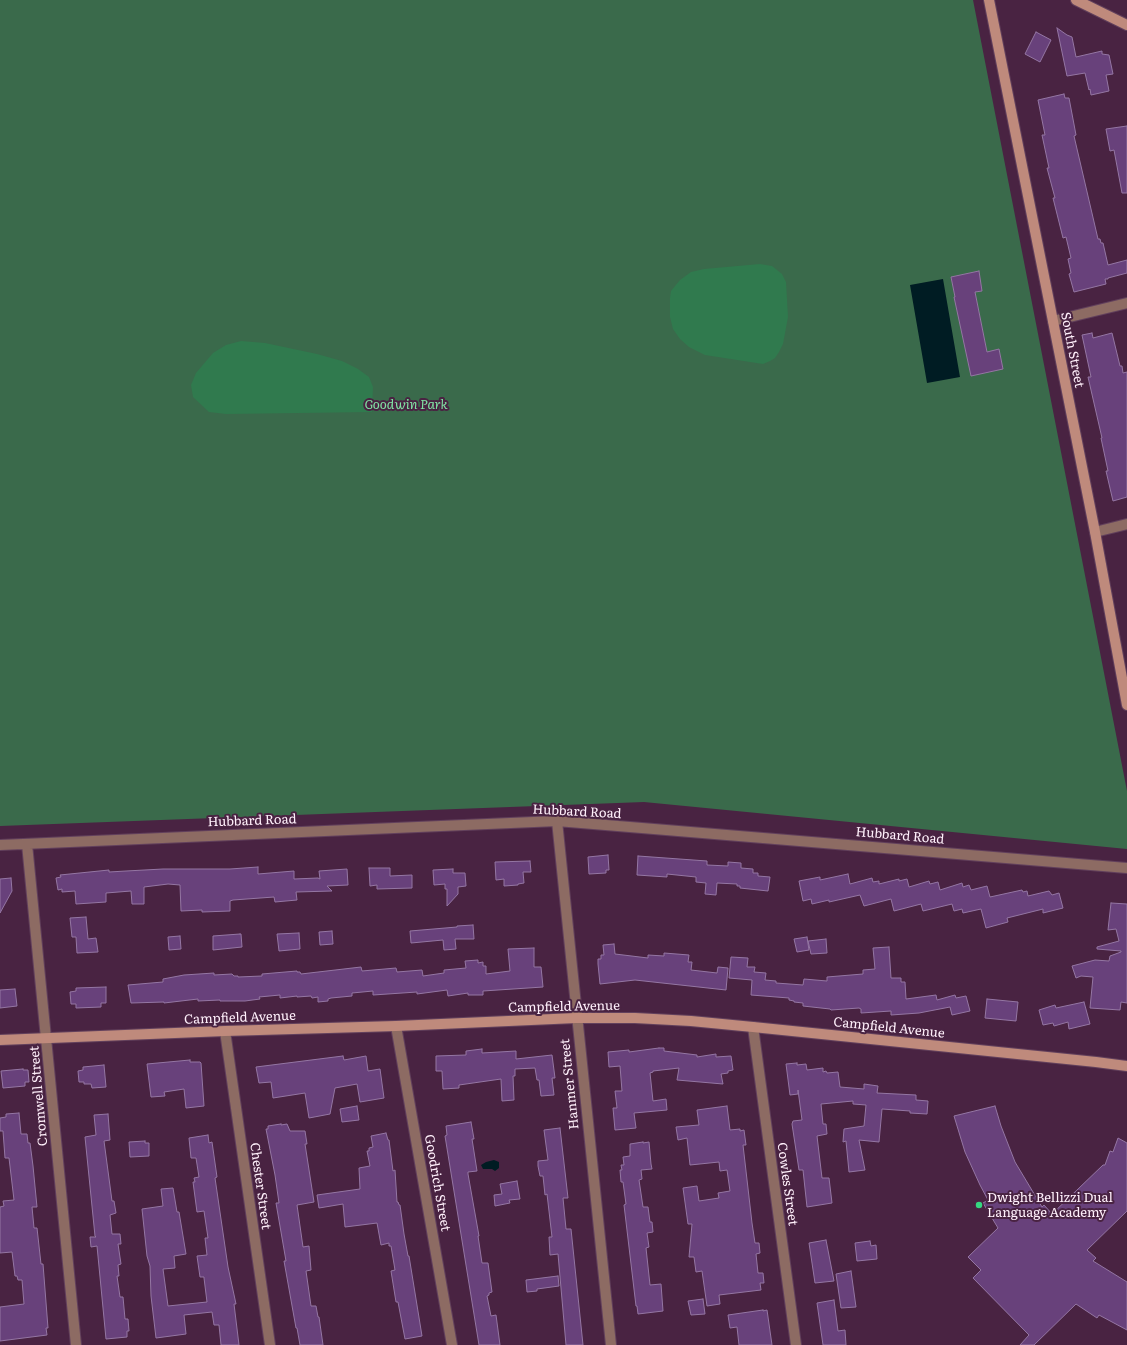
<!DOCTYPE html>
<style>
body{margin:0}
canvas{display:block;background:#492342}
</style>
<canvas width="1127" height="1345"></canvas>
<script>
const ctx = document.querySelector('canvas').getContext('2d');
ctx.lineJoin = 'round';
function fillPath(path, color) {
  ctx.fillStyle = color;
  ctx.fill(path, 'evenodd');
}
function shape(rows) {
  const path = new Path2D();
  for (const r of rows) {
    path.moveTo(r[0], r[1]);
    for (let i = 2; i < r.length; i += 2) path.lineTo(r[i], r[i + 1]);
  }
  return path;
}
function trace(path, color, width, dash) {
  ctx.strokeStyle = color;
  ctx.lineWidth = width;
  ctx.lineCap = dash ? 'butt' : 'round';
  ctx.setLineDash(dash || []);
  ctx.stroke(path);
}
function drawText(font, color, halo, rows, align = 'center') {
  ctx.font = font + ' Literata,serif';
  ctx.lineWidth = 4;
  ctx.setLineDash([]);
  ctx.textBaseline = 'middle';
  ctx.strokeStyle = halo;
  ctx.fillStyle = color;
  for (const [text, x, y, turn = 0] of rows) {
    ctx.save();
    ctx.translate(x, y);
    ctx.rotate((+turn || 0) * Math.PI / 180);
    ctx.textAlign = isNaN(turn) ? turn : align;
    if (halo) ctx.strokeText(text, 0, 0);
    ctx.fillText(text, 0, 0);
    ctx.restore();
  }
}
const green = shape([
 [0,0,973,0,1127,791,1127,849,644,802,0,826]
]);
const forest = shape([
 [760,264,772,266,782,274,786,282,788,317,783,344,779,352,775,358,770,361,763,364,705,355,689,347,680,339,673,329,670,317,670,298,671,291,680,280,691,272,704,269],
 [241,341,265,343,317,354,342,361,358,369,369,377,373,387,372,412,226,414,209,412,193,397,191,385,196,373,213,353,226,345]
]);
const water = shape([
 [943,279,960,377,927,383,910,285],
 [494,1160,499,1162,499,1168,495,1171,492,1169,483,1169,481,1165,486,1162]
]);
const building = shape([
 [1057,28,1067,35,1072,37,1076,57,1102,51,1102,54,1109,55,1113,74,1106,75,1109,91,1091,95,1090,89,1089,90,1085,73,1067,76,1057,28],
 [1036,32,1051,40,1040,62,1025,54,1036,32],
 [1064,94,1065,98,1069,98,1076,135,1074,136,1098,239,1100,239,1101,243,1103,243,1108,265,1127,260,1127,273,1108,278,1108,279,1105,279,1106,284,1074,292,1069,274,1071,273,1068,259,1071,258,1066,237,1063,238,1053,198,1055,198,1047,168,1049,168,1042,135,1045,135,1038,100,1064,94],
 [1127,126,1127,193,1122,193,1114,150,1110,151,1106,129,1127,126],
 [979,271,982,291,975,292,987,352,999,349,1003,369,971,376,954,297,955,297,951,277,979,271],
 [1092,333,1093,338,1112,333,1120,366,1122,366,1123,373,1127,372,1127,497,1113,501,1106,471,1108,471,1101,438,1102,438,1088,377,1091,377,1082,335,1092,333],
 [608,855,609,870,606,870,606,873,589,874,588,857,608,855],
 [638,856,707,861,707,865,728,866,728,862,741,863,741,868,753,869,753,873,758,873,758,876,770,877,768,891,740,888,740,886,737,886,737,884,717,883,716,895,705,894,706,883,696,882,696,877,667,874,667,877,637,875,638,856],
 [530,861,531,872,523,872,524,883,518,884,518,885,504,886,504,879,496,880,495,862,530,861],
 [258,867,258,874,294,871,294,879,318,878,320,879,319,871,347,869,348,885,327,886,332,891,296,892,297,900,275,902,274,897,233,900,230,901,230,911,202,912,202,910,181,911,180,885,168,884,144,887,144,904,132,904,131,891,106,893,106,902,76,904,75,891,62,892,62,889,58,890,56,878,61,877,60,875,109,870,109,872,126,871,163,869,230,869,258,867],
 [369,868,390,868,390,876,412,875,412,888,377,889,377,885,370,886,369,868],
 [453,869,453,873,465,873,466,886,458,887,458,894,447,906,447,889,445,889,445,884,434,885,433,870,453,869],
 [848,874,850,884,872,878,873,882,879,881,879,884,899,879,899,881,907,879,909,887,929,881,930,884,938,882,940,890,962,883,963,887,969,885,971,890,987,886,990,897,1022,890,1023,892,1027,891,1028,896,1049,891,1052,895,1059,893,1063,908,1043,913,1043,909,1007,918,1008,922,986,928,981,909,963,913,962,909,954,911,952,904,923,911,921,904,894,911,891,899,864,906,860,895,829,902,829,900,812,904,811,899,803,901,799,881,820,877,820,880,848,874],
 [11,878,12,891,0,913,0,879,11,878],
 [1111,903,1127,904,1127,1003,1121,1002,1120,1010,1090,1008,1093,977,1081,976,1076,978,1072,966,1095,960,1109,961,1110,956,1121,952,1121,951,1097,949,1097,947,1119,941,1116,929,1108,930,1111,903],
 [86,917,88,939,96,938,98,952,77,953,76,937,72,937,70,918,86,917],
 [473,925,474,939,455,939,456,949,444,950,443,940,411,943,410,931,457,927,457,926,473,925],
 [332,931,333,944,320,945,319,932,332,931],
 [299,933,300,949,279,951,277,934,299,933],
 [240,934,241,934,242,947,213,950,213,936,240,934],
 [180,936,181,949,169,950,168,937,180,936],
 [807,937,809,950,797,952,794,939,807,937],
 [826,939,827,953,811,954,808,941,826,939],
 [614,944,615,954,648,958,648,955,664,956,664,953,689,955,688,962,692,962,691,970,717,973,718,967,728,968,726,990,635,980,600,984,598,964,598,959,601,959,601,955,604,955,603,945,614,944],
 [889,947,891,978,901,978,901,982,905,982,906,999,936,995,937,1000,955,995,956,998,966,996,970,1011,952,1015,950,1007,919,1013,891,1015,891,1011,861,1013,861,1009,859,1008,831,1010,830,1009,803,1006,803,1003,794,1002,794,1001,789,1000,789,998,751,995,752,980,729,978,731,957,748,958,747,967,755,967,754,972,766,973,765,980,776,981,776,983,803,985,804,979,827,981,827,977,863,974,863,970,875,969,873,948,889,947],
 [534,948,534,967,541,967,543,987,483,991,483,995,468,995,468,993,448,996,447,990,417,994,417,992,373,995,373,991,352,993,352,996,331,998,328,999,328,1001,318,1002,318,997,312,998,311,996,297,997,297,996,280,998,280,995,259,997,260,999,245,1001,220,1001,220,1000,198,1001,198,999,164,1003,164,1002,131,1003,128,985,163,982,163,979,184,975,214,973,214,975,232,974,234,976,238,976,238,977,262,976,262,974,297,971,297,972,300,972,301,974,361,967,362,971,396,968,397,972,422,970,423,976,444,973,444,970,466,968,465,961,478,960,478,963,483,962,483,966,486,966,486,974,510,971,508,949,534,948],
 [106,987,106,1003,101,1003,101,1007,76,1008,76,1004,71,1004,70,992,76,991,76,988,106,987],
 [15,989,17,1006,0,1008,0,990,15,989],
 [987,999,1018,1002,1016,1021,985,1018,987,999],
 [1084,1002,1090,1024,1069,1029,1068,1022,1054,1026,1053,1023,1043,1025,1039,1010,1055,1005,1056,1008,1084,1002],
 [659,1048,664,1048,664,1051,697,1055,697,1057,716,1054,716,1057,731,1056,733,1070,728,1071,728,1073,721,1074,723,1084,677,1080,679,1068,653,1071,653,1072,650,1073,653,1101,666,1099,667,1110,634,1113,636,1128,615,1130,613,1108,617,1108,615,1091,622,1091,620,1066,609,1067,608,1052,629,1050,629,1052,659,1048],
 [482,1049,482,1053,516,1051,516,1059,552,1055,555,1078,552,1078,554,1095,541,1096,539,1080,537,1080,535,1068,515,1069,515,1076,513,1076,514,1100,502,1101,501,1079,459,1085,459,1088,443,1089,442,1071,436,1071,436,1056,466,1055,466,1051,482,1049],
 [343,1056,344,1060,366,1056,368,1071,380,1069,384,1098,360,1102,357,1084,335,1088,330,1114,309,1118,305,1093,273,1098,271,1082,259,1083,256,1067,343,1056],
 [190,1060,190,1062,200,1062,201,1063,204,1106,186,1108,184,1089,164,1092,165,1096,151,1097,147,1064,190,1060],
 [797,1063,797,1065,806,1064,807,1070,823,1068,823,1072,826,1071,827,1073,838,1072,840,1087,864,1089,864,1084,878,1086,877,1093,916,1095,916,1100,928,1101,927,1114,910,1113,910,1111,882,1109,879,1142,859,1140,865,1170,849,1172,846,1141,843,1142,844,1129,864,1126,866,1105,853,1104,853,1101,821,1104,823,1124,826,1124,827,1134,817,1136,822,1178,829,1178,832,1203,807,1207,803,1170,799,1170,792,1124,793,1121,802,1120,798,1090,798,1094,790,1095,786,1064,797,1063],
 [104,1065,106,1087,92,1088,91,1084,84,1084,84,1082,79,1082,78,1071,83,1070,83,1067,104,1065],
 [23,1069,23,1070,28,1070,29,1082,25,1082,25,1086,3,1088,1,1071,23,1069],
 [357,1106,359,1120,342,1122,340,1109,357,1106],
 [727,1106,730,1130,740,1129,740,1131,744,1130,746,1145,743,1145,752,1223,755,1243,759,1243,760,1253,756,1254,758,1273,763,1273,764,1283,760,1283,761,1290,719,1295,720,1304,707,1306,702,1271,696,1272,694,1257,689,1257,692,1224,688,1224,683,1188,697,1186,699,1201,719,1198,718,1193,730,1191,727,1170,720,1171,719,1162,690,1165,687,1138,678,1140,676,1127,699,1125,697,1110,727,1106],
 [995,1106,1001,1126,1015,1162,1042,1207,1044,1205,1052,1214,1103,1165,1105,1165,1110,1151,1113,1152,1118,1138,1127,1143,1127,1211,1087,1250,1096,1258,1093,1261,1127,1282,1127,1330,1099,1315,1097,1318,1076,1304,1034,1345,1020,1345,1029,1335,973,1278,981,1270,968,1257,998,1228,983,1203,988,1200,980,1185,965,1152,954,1116,995,1106],
 [19,1113,21,1134,27,1134,28,1143,30,1143,33,1166,37,1207,32,1207,34,1228,37,1228,41,1264,43,1264,48,1328,46,1328,47,1335,0,1341,0,1307,24,1304,22,1280,18,1280,17,1276,15,1276,12,1252,0,1253,0,1207,4,1206,3,1201,14,1200,9,1158,5,1158,3,1131,0,1131,0,1118,6,1117,6,1114,19,1113],
 [108,1114,110,1140,104,1141,112,1201,114,1201,116,1213,110,1215,112,1234,120,1234,121,1244,118,1244,121,1264,118,1265,119,1276,117,1276,120,1297,123,1297,125,1319,128,1319,129,1331,127,1331,127,1337,106,1339,97,1246,91,1247,90,1237,96,1237,95,1236,85,1137,96,1135,94,1115,108,1114],
 [471,1122,474,1139,472,1139,477,1171,468,1172,468,1174,479,1236,478,1236,482,1263,488,1263,492,1292,489,1293,489,1295,487,1296,491,1316,496,1315,500,1345,479,1345,445,1136,447,1135,446,1126,471,1122],
 [281,1124,281,1125,287,1124,290,1131,305,1131,307,1144,305,1144,314,1202,297,1205,303,1247,309,1246,311,1270,306,1271,311,1306,316,1306,318,1317,319,1317,323,1345,300,1345,297,1328,296,1328,284,1261,286,1261,276,1203,279,1203,275,1175,266,1129,268,1129,268,1126,281,1124],
 [560,1128,568,1198,563,1198,566,1229,571,1229,583,1345,566,1345,558,1254,550,1255,549,1237,552,1237,547,1194,545,1195,543,1176,540,1176,538,1166,538,1161,548,1160,544,1130,560,1128],
 [386,1133,388,1140,389,1140,393,1171,395,1170,397,1202,398,1202,399,1205,400,1205,404,1234,408,1256,409,1256,422,1336,405,1339,398,1302,396,1302,391,1271,395,1270,391,1246,389,1246,389,1243,381,1245,377,1223,345,1227,343,1204,319,1208,317,1195,360,1189,359,1168,370,1166,367,1151,369,1151,369,1148,373,1147,371,1136,386,1133],
 [208,1135,209,1143,212,1142,217,1177,215,1178,228,1267,236,1304,234,1304,239,1345,221,1345,219,1325,214,1325,212,1312,184,1315,186,1334,156,1338,151,1296,150,1266,147,1256,142,1209,163,1206,161,1189,173,1188,177,1212,179,1212,186,1254,174,1256,175,1268,163,1269,168,1306,207,1302,204,1278,204,1277,200,1277,197,1256,207,1255,205,1238,208,1238,204,1211,197,1212,193,1182,195,1182,194,1178,199,1177,196,1158,191,1158,189,1138,208,1135],
 [145,1141,145,1143,149,1143,149,1156,130,1157,129,1142,145,1141],
 [643,1142,643,1143,649,1142,651,1164,652,1169,641,1170,642,1179,639,1180,643,1207,648,1207,650,1222,652,1222,653,1232,647,1233,649,1247,646,1248,650,1285,661,1284,663,1311,638,1314,637,1306,636,1306,624,1205,626,1204,623,1182,621,1182,620,1170,622,1170,621,1165,624,1165,623,1157,630,1156,630,1144,643,1142],
 [517,1181,520,1199,509,1200,510,1203,495,1206,494,1195,502,1194,500,1184,517,1181],
 [826,1240,834,1281,815,1283,809,1243,826,1240],
 [870,1241,871,1246,876,1245,877,1259,857,1261,855,1243,870,1241],
 [851,1271,856,1307,841,1308,836,1274,851,1271],
 [558,1276,559,1286,537,1289,537,1291,527,1292,526,1280,558,1276],
 [703,1299,705,1314,691,1315,688,1301,703,1299],
 [834,1300,838,1331,845,1330,846,1345,823,1345,817,1303,834,1300],
 [763,1310,763,1311,767,1310,772,1345,739,1345,737,1327,730,1328,728,1315,763,1310]
]);
const street = shape([
 [1053,321,1127,303],
 [1095,532,1127,524],
 [557,821,611,1345],
 [27,844,76,1345],
 [0,845,557,821,1127,868],
 [396,1026,452,1345],
 [753,1027,796,1345],
 [225,1031,270,1345]
]);
const secondary = shape([
 [989,0,1095,532,1127,705],
 [1076,0,1127,25],
 [0,1040,225,1031,396,1026,576,1018,635,1018,691,1021,753,1027,1096,1062,1127,1066]
]);
const markers = [
 [979,1205,4,"#35d881"]
];
const streetNames = [
 ["South Street",1072,350,79],
 ["Hubbard Road",577,812,3],
 ["Hubbard Road",252,821,-2],
 ["Hubbard Road",900,836,5],
 ["Campfield Avenue",564,1007,-1],
 ["Campfield Avenue",240,1018,-2],
 ["Campfield Avenue",889,1028,6],
 ["Hanmer Street",570,1084,-96],
 ["Cromwell Street",39,1096,-95],
 ["Goodrich Street",437,1183,80],
 ["Cowles Street",787,1184,82],
 ["Chester Street",260,1186,82]
];
const parkNames = [
 ["Goodwin Park",406,405]
];
const poiNames = [
 ["Dwight Bellizzi Dual",987,1198],
 ["Language Academy",987,1213]
];
fillPath(green, '#3a6a4b');
fillPath(forest, '#307a4e');
fillPath(water, '#001c23');
fillPath(building, '#68417b');
trace(building, '#9476a3', 1);
trace(street, '#62405c', 12);
trace(secondary, '#62405c', 12);
trace(street, '#8d6b63', 10);
trace(secondary, '#bf8a7c', 10);
for (const [x, y, r, color] of markers) {
  const dot = new Path2D();
  dot.arc(x, y, r, 0, 2 * Math.PI);
  ctx.fillStyle = color;
  ctx.fill(dot);
  trace(dot, '#492342', 1.5);
}
drawText('13px', '#fff0fb', '#492342', streetNames);
drawText('italic 13px', '#80e3a3', '#492342', parkNames);
drawText('13px', '#fff0fb', '#492342', poiNames, 'left');
</script>
